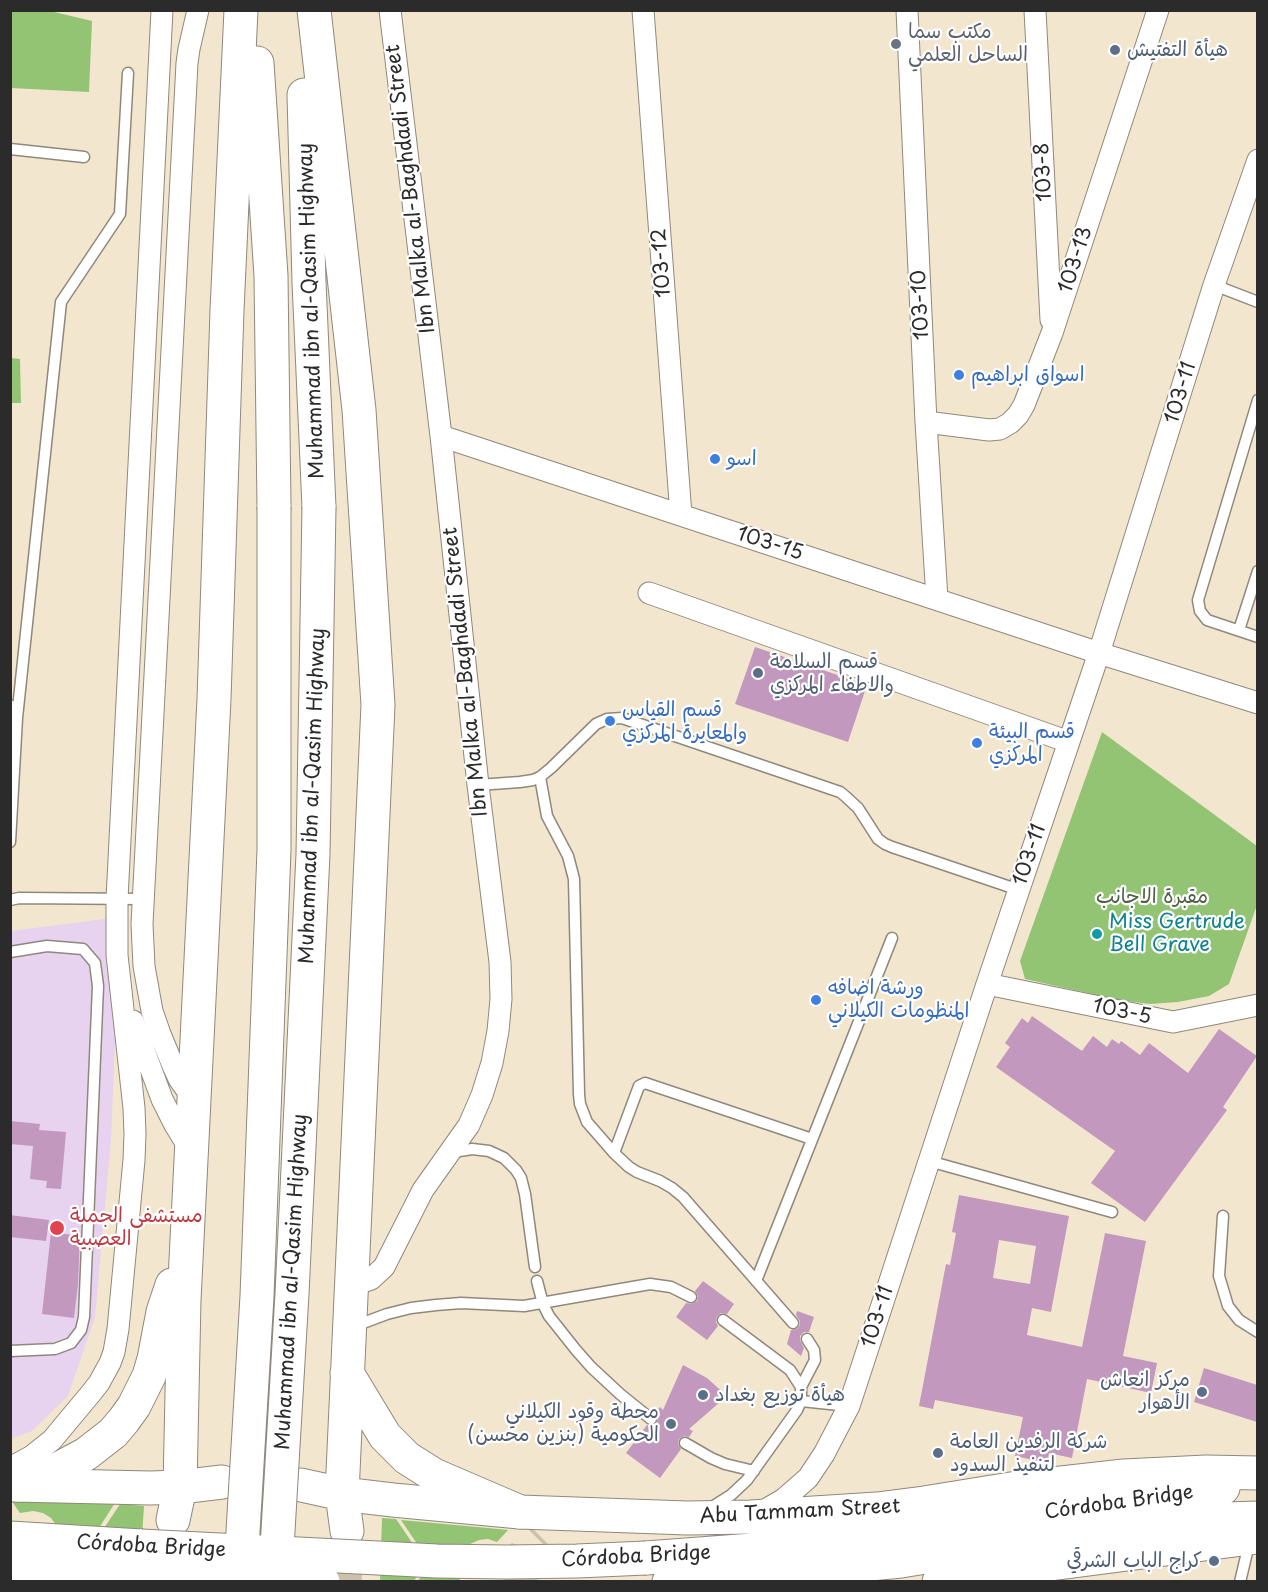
<!DOCTYPE html>
<meta charset="utf-8">
<style>
body{margin:0}
#map{position:relative;width:1268px;height:1592px;overflow:hidden;background:#f3e6ce;font-family:"Playpen Sans",sans-serif}
canvas{display:block}
.frame{position:absolute;inset:0;border:12px solid #2b2b2b;pointer-events:none}
</style>
<div id="map">
<canvas width="1268" height="1592"></canvas>
<div class="frame"></div>
</div>
<script>
const ctx = document.querySelector('canvas').getContext('2d');
ctx.lineJoin = 'round';
function fillPath(path, color) {
  ctx.fillStyle = color;
  ctx.fill(path, 'evenodd');
}
function shape(rows) {
  const path = new Path2D();
  for (const r of rows) {
    path.moveTo(r[0], r[1]);
    for (let i = 2; i < r.length; i += 2) path.lineTo(r[i], r[i + 1]);
  }
  return path;
}
function trace(path, color, width, dash) {
  ctx.strokeStyle = color;
  ctx.lineWidth = width;
  ctx.lineCap = dash ? 'butt' : 'round';
  ctx.setLineDash(dash || []);
  ctx.stroke(path);
}
function drawText(font, color, halo, rows, align = 'center') {
  ctx.font = font + ' "Playpen Sans","Playpen Sans Arabic",sans-serif';
  ctx.lineWidth = 4.5;
  ctx.setLineDash([]);
  ctx.textBaseline = 'middle';
  ctx.strokeStyle = halo;
  ctx.fillStyle = color;
  for (const [text, x, y, turn = 0] of rows) {
    ctx.save();
    ctx.translate(x, y);
    ctx.rotate((+turn || 0) * Math.PI / 180);
    ctx.textAlign = isNaN(turn) ? turn : align;
    if (halo) ctx.strokeText(text, 0, 0);
    ctx.fillText(text, 0, 0);
    ctx.restore();
  }
}
const built = shape([
 [120,917,111,1140,95,1317,68,1396,32,1431,11,1439,11,931]
]);
const green = shape([
 [10,11,50,11,92,21,89,92,11,88],
 [11,358,20,359,21,403,11,403],
 [1102,732,1257,846,1257,905,1229,984,1209,996,1178,1002,1150,1004,1119,1000,1025,979,1020,961],
 [11,1500,115,1503,88,1545,57,1526,51,1518,43,1513,33,1511,20,1513],
 [120,1504,144,1506,139,1581,93,1545],
 [382,1518,396,1519,426,1563,414,1581,380,1582],
 [401,1520,488,1528,508,1530,497,1542,488,1539,479,1540,470,1544,463,1551,457,1569,460,1581,418,1581,430,1563]
]);
const building = shape([
 [755,647,867,685,848,742,735,704],
 [1032,1016,1082,1051,1093,1036,1107,1047,1112,1039,1119,1044,1121,1041,1140,1055,1149,1043,1188,1073,1219,1029,1257,1056,1223,1107,1227,1110,1145,1222,1091,1183,1115,1151,996,1067,1010,1047,1005,1043,1022,1018,1028,1023],
 [10,1121,40,1124,39,1130,66,1132,61,1189,46,1188,47,1181,30,1179,33,1146,10,1144],
 [959,1195,1069,1216,1051,1312,1032,1308,1027,1335,1082,1347,1105,1233,1146,1241,1123,1356,1157,1363,1151,1393,1087,1379,1072,1458,1049,1453,1047,1463,1015,1456,1023,1417,935,1400,933,1409,919,1406,946,1264,950,1265,956,1233,952,1232],
 [999,1240,1036,1246,1030,1284,993,1278],
 [10,1215,49,1220,46,1241,10,1237],
 [51,1232,80,1236,78,1284,74,1318,42,1314],
 [703,1281,734,1304,727,1314,721,1313,717,1316,716,1322,718,1326,707,1340,676,1317,686,1303,692,1304,697,1301,698,1296,695,1291],
 [797,1311,814,1317,809,1332,804,1332,800,1336,800,1340,804,1348,801,1356,787,1344,791,1330,797,1329,800,1325,800,1321,796,1315],
 [683,1365,707,1378,727,1396,689,1429,693,1431,689,1437,684,1436,679,1439,678,1444,681,1449,660,1478,626,1453,647,1425,653,1426,657,1423,658,1417,655,1413,660,1407,663,1410],
 [1204,1368,1257,1385,1257,1422,1194,1402]
]);
const primaryTunnel = shape([
 [345,1582,347,1550,347,1531],
 [521,1582,521,1566,523,1557,527,1549,540,1536]
]);
const service = shape([
 [10,149,84,157],
 [1214,285,1258,302],
 [1258,400,1198,600,1200,611,1207,620,1258,637],
 [1239,630,1258,571],
 [10,705,17,718,10,842],
 [17,718,61,302,120,214,128,73],
 [540,777,547,816,568,856,574,879,579,1094,580,1104,587,1122,614,1153,629,1167,637,1172,660,1181,672,1188,683,1197,793,1323],
 [478,785,520,782,533,780,540,777,551,768,596,724,607,719,622,718,840,792,845,796,858,808,878,839,885,844,892,847,1019,890],
 [10,900,19,898,145,899],
 [10,952,47,946,83,949,95,963,98,986,84,1317,81,1330,71,1343,55,1349,10,1351],
 [453,1152,472,1149,489,1151,504,1158,516,1170,521,1178,525,1194,535,1267],
 [614,1153,639,1086,645,1083,812,1139],
 [929,1161,1112,1212],
 [1223,1216,1219,1276,1228,1306,1239,1320,1258,1332],
 [537,1281,543,1304,549,1316,576,1350,591,1367,620,1394,651,1419],
 [756,1281,892,938],
 [723,1320,790,1370,801,1387],
 [355,1326,387,1314,411,1308,436,1305,461,1303,524,1306,650,1284,671,1287,691,1297],
 [801,1401,849,1406],
 [685,1443,711,1458,725,1464,754,1471],
 [712,1507,731,1495,747,1480,797,1410,801,1401,801,1387,815,1360,814,1350,807,1339],
 [1240,1582,1249,1544]
]);
const minor = shape([
 [643,10,681,515],
 [907,10,926,422,937,599],
 [1035,10,1051,320],
 [926,422,989,430,1000,429,1010,423,1018,415,1024,405,1052,333,1158,10],
 [441,436,1099,653,1258,703],
 [649,593,1069,742],
 [987,984,1173,1022,1258,1005],
 [133,1021,162,1099,175,1125,191,1151],
 [194,1100,179,1079,174,1068,160,1034,152,1011,144,966,142,924,187,63,189,49,198,10],
 [350,1286,371,1279,384,1267,423,1190,469,1125,482,1095,492,1063,498,1031,501,999,500,962,478,785,441,436,390,10],
 [10,1468,32,1456,52,1440,92,1392,99,1383,110,1363,114,1352,118,1329,134,1160,135,1134,134,1108,117,955,117,899,162,10],
 [760,1513,784,1499,808,1478,824,1454,849,1406,987,984,1099,653,1214,285,1258,160]
]);
const primary = shape([
 [14,1485,150,1488,180,1487,222,1482],
 [301,1485,342,1494,393,1500,520,1512,687,1518,751,1517,877,1509,924,1503,1017,1488,1124,1476,1206,1472,1258,1473],
 [342,1494,347,1531],
 [173,1520,180,1487],
 [10,1538,141,1546],
 [646,1558,780,1548,847,1541,1023,1515,1171,1497,1223,1488],
 [10,1564,140,1572],
 [669,1582,745,1576,901,1561,1048,1537,1141,1525,1196,1520,1258,1518],
 [939,1582,1043,1565,1258,1537]
]);
const motorway = shape([
 [314,10,359,410,378,705,342,1494],
 [257,63,271,276,274,507],
 [304,95,309,282,319,507],
 [347,1373,385,1436,407,1458,434,1475,520,1512],
 [19,1485,60,1468,86,1454,113,1433,124,1420,134,1406,149,1376,154,1359,163,1312,172,1285],
 [180,1487,184,1300,214,699,227,310,241,10]
]);
const primaryBridge = shape([
 [141,1546,437,1561,507,1562,577,1561,646,1558],
 [140,1572,323,1582]
]);
const motorwayBridge = shape([
 [240,1582,257,1296,274,850,274,507],
 [275,1582,292,1294,313,854,319,507]
]);
const markers = [
 [896,44,6,"#6b7280"],
 [1115,50,6,"#5c6f8a"],
 [959,375,6,"#3f7fe0"],
 [715,459,6,"#3f7fe0"],
 [758,673,6,"#5c6f8a"],
 [610,721,6,"#3f7fe0"],
 [977,743,6,"#3f7fe0"],
 [1097,934,6,"#0f9aa8"],
 [816,1000,6,"#3f7fe0"],
 [57,1228,8,"#e0444e"],
 [1202,1392,6,"#5c6f8a"],
 [703,1395,6,"#5c6f8a"],
 [671,1424,6,"#5c6f8a"],
 [938,1453,6,"#5c6f8a"],
 [1214,1561,6,"#5c6f8a"]
];
const worshipNames = [
 ["مكتب سما",908,32],
 ["الساحل العلمي",908,55]
];
const serviceNames = [
 ["هيأة التفتيش",1127,50],
 ["قسم السلامة",770,662],
 ["والاطفاء المركزي",770,685],
 ["مركز انعاش",1190,1380,"right"],
 ["الأهوار",1190,1403,"right"],
 ["هيأة توزيع بغداد",715,1395],
 ["محطة وقود الكيلاني",659,1412,"right"],
 ["الحكومية (بنزين محسن)",659,1435,"right"],
 ["شركة الرفدين العامة",950,1442],
 ["لتنفيذ السدود",950,1465],
 ["كراج الباب الشرقي",1202,1561,"right"]
];
const streetNames = [
 ["103-8",1044,172,-93],
 ["Ibn Malka al-Baghdadi Street",411,189,-97],
 ["103-13",1076,260,-72],
 ["103-12",662,263,-94],
 ["103-10",921,305,-93],
 ["Muhammad ibn al-Qasim Highway",312,311,-92],
 ["103-11",1181,393,-73],
 ["103-15",770,544,18],
 ["Ibn Malka al-Baghdadi Street",466,672,-96],
 ["Muhammad ibn al-Qasim Highway",313,796,-88],
 ["103-11",1030,855,-71],
 ["103-5",1122,1012,12],
 ["Muhammad ibn al-Qasim Highway",292,1282,-87],
 ["103-11",878,1317,-72],
 ["Córdoba Bridge",1119,1503,-8],
 ["Abu Tammam Street",800,1512,-3],
 ["Córdoba Bridge",151,1547,3],
 ["Córdoba Bridge",636,1557,-3]
];
const shopNames = [
 ["اسواق ابراهيم",971,375],
 ["اسو",727,459],
 ["قسم القياس",622,710],
 ["والمعايرة المركزي",622,733],
 ["قسم البيئة",989,732],
 ["المركزي",989,755],
 ["ورشة اضافه",828,988],
 ["المنظومات الكيلاني",828,1011]
];
const parkNames = [
 ["مقبرة الاجانب",1152,897]
];
const cultureNames = [
 ["Miss Gertrude",1109,922],
 ["Bell Grave",1109,945]
];
const healthNames = [
 ["مستشفى الجملة",70,1216],
 ["العصبية",70,1239]
];
fillPath(built, '#e7d2ef');
fillPath(green, '#92c474');
fillPath(building, '#c298be');
trace(primaryTunnel, '#cbc1ad', 33, [33, 16]);
trace(service, '#8f887c', 13);
trace(minor, '#8f887c', 23);
trace(primary, '#8f887c', 35);
trace(motorway, '#8f887c', 35);
trace(service, '#fff', 10);
trace(minor, '#fff', 21);
trace(primary, '#fff', 33);
trace(motorway, '#fff', 33);
trace(primaryBridge, '#8f887c', 35, []);
trace(motorwayBridge, '#8f887c', 35, []);
trace(primaryBridge, '#fff', 33);
trace(motorwayBridge, '#fff', 33);
for (const [x, y, r, color] of markers) {
  const dot = new Path2D();
  dot.arc(x, y, r, 0, 2 * Math.PI);
  ctx.fillStyle = color;
  ctx.fill(dot);
  trace(dot, '#fff', 2);
}
drawText('20px', '#5b616d', '#fff', worshipNames, 'left');
drawText('20px', '#4e5e75', '#fff', serviceNames, 'left');
drawText('20px', '#2b2b2b', '#fff', streetNames);
drawText('20px', '#366cbe', '#fff', shopNames, 'left');
drawText('20px', '#4f6145', '#fff', parkNames);
drawText('20px', '#0d838f', '#fff', cultureNames, 'left');
drawText('20px', '#be3a42', '#fff', healthNames, 'left');
</script>
